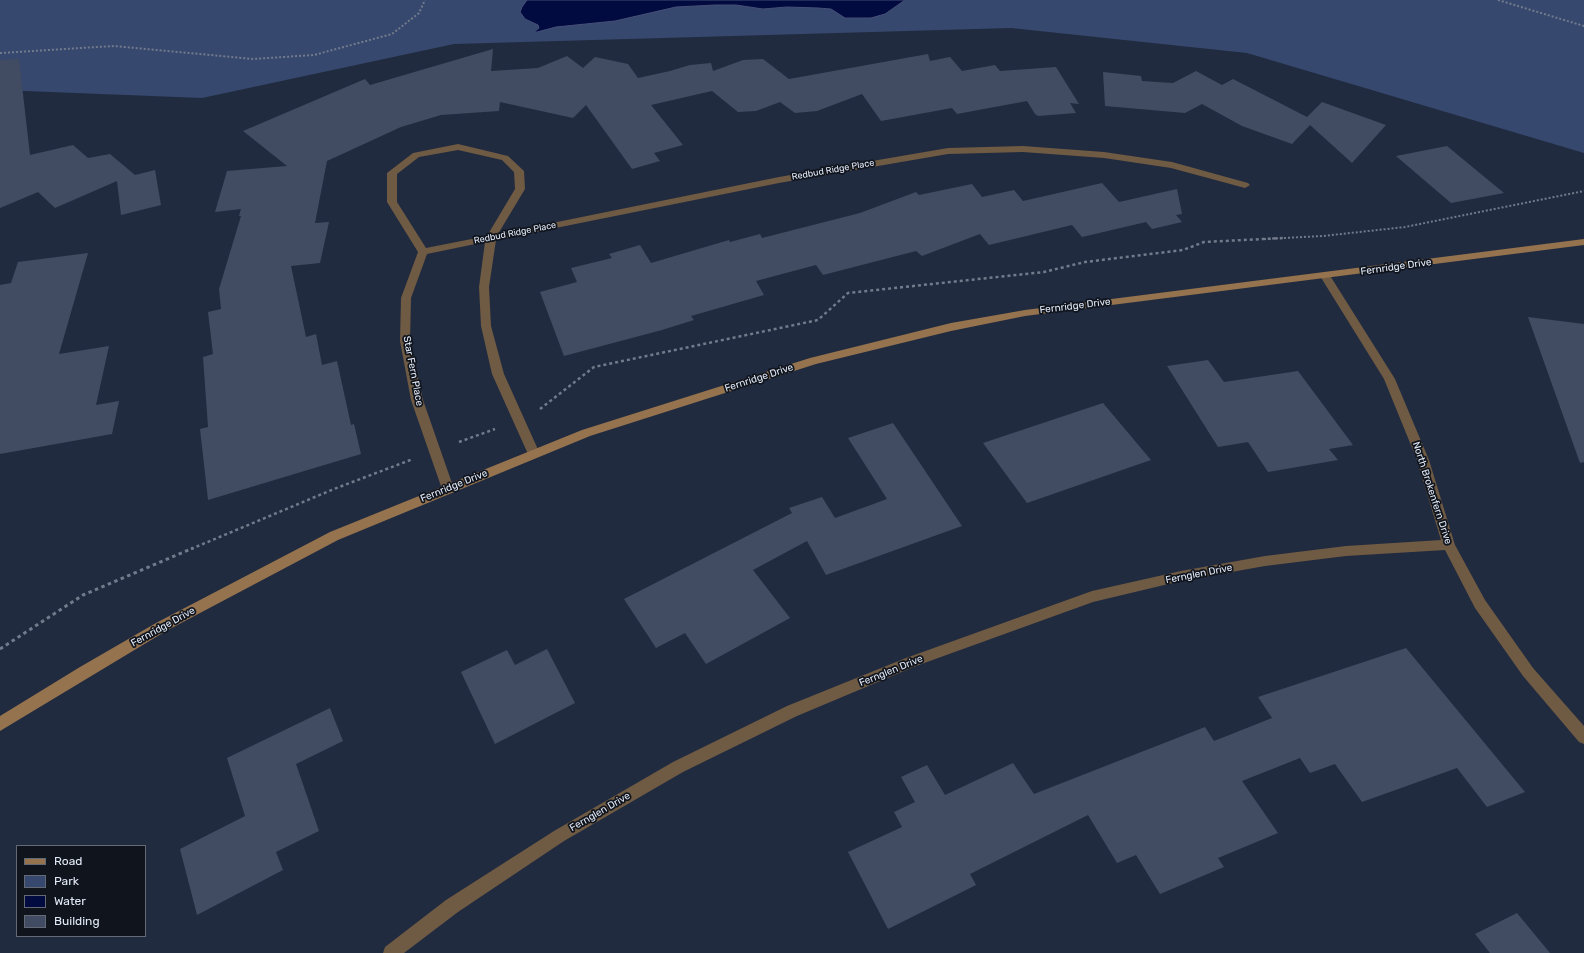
<!DOCTYPE html>
<style>
body{margin:0}
#map{position:relative;width:1584px;height:953px;overflow:hidden;background:#212b3f;font-family:Rubik,sans-serif}
canvas{display:block}
.legend{position:absolute;left:16px;top:845px;width:130px;height:92px;box-sizing:border-box;background:#0f141d;border:1px solid #646a75;margin:0;padding:5px 7px;list-style:none;font-size:12px;color:#e4ebf8}
.legend li{display:flex;align-items:center;gap:8px;height:20px}
.legend b{width:20px;border:1px solid #646a75}
</style>
<div id="map">
<canvas width="1584" height="953"></canvas>
<ul class="legend">
<li><b style="height:5px;background:#95734e"></b>Road</li>
<li><b style="height:11px;background:#37486e"></b>Park</li>
<li><b style="height:11px;background:#010b3f"></b>Water</li>
<li><b style="height:11px;background:#414c62"></b>Building</li>
</ul>
</div>
<script>
const ctx = document.querySelector('canvas').getContext('2d');
ctx.lineJoin = 'round';
function fillPath(path, color) {
  ctx.fillStyle = color;
  ctx.fill(path, 'evenodd');
}
function shape(rows) {
  const path = new Path2D();
  for (const r of rows) {
    path.moveTo(r[0], r[1]);
    for (let i = 2; i < r.length; i += 2) path.lineTo(r[i], r[i + 1]);
  }
  return path;
}
function trace(path, color, width, dash) {
  ctx.strokeStyle = color;
  ctx.lineWidth = width;
  ctx.lineCap = dash ? 'butt' : 'round';
  ctx.setLineDash(dash || []);
  ctx.stroke(path);
}
function drawText(font, color, halo, rows, align = 'center') {
  ctx.font = font + ' Rubik,sans-serif';
  ctx.lineWidth = 3.5;
  ctx.setLineDash([]);
  ctx.textBaseline = 'middle';
  ctx.strokeStyle = halo;
  ctx.fillStyle = color;
  for (const [text, x, y, turn = 0] of rows) {
    ctx.save();
    ctx.translate(x, y);
    ctx.rotate((+turn || 0) * Math.PI / 180);
    ctx.textAlign = isNaN(turn) ? turn : align;
    if (halo) ctx.strokeText(text, 0, 0);
    ctx.fillText(text, 0, 0);
    ctx.restore();
  }
}
const green = shape([
 [0,0,1584,0,1584,153,1247,53,1011,28,454,44,202,98,0,90]
]);
const water = shape([
 [527,0,905,0,885,14,871,18,845,18,831,9,818,8,787,7,763,9,736,5,715,5,676,7,615,21,556,27,537,32,534,32,539,28,538,25,525,19,520,12,522,7,527,0]
]);
const building = shape([
 [493,49,491,71,538,68,567,56,583,68,595,57,628,64,638,78,670,71,690,65,711,63,713,71,743,60,763,59,789,79,928,54,930,61,950,57,962,71,995,65,1000,71,1056,67,1079,104,1070,103,1076,113,1038,116,1035,114,1027,101,957,114,952,108,881,121,862,94,817,111,795,113,780,102,756,111,738,112,712,91,651,105,683,145,654,153,660,161,632,169,586,105,573,118,500,102,499,111,441,115,401,127,327,161,315,223,329,222,320,263,291,266,306,337,316,334,322,365,337,361,351,425,354,424,361,454,208,500,200,429,208,427,203,357,213,354,208,312,221,309,219,289,241,216,239,216,241,209,215,212,227,171,287,166,243,131,365,79,370,85],
 [19,59,30,155,73,145,88,158,110,154,135,175,155,170,161,205,121,215,117,181,55,208,38,192,0,208,0,60],
 [1196,71,1222,85,1233,79,1307,117,1322,102,1386,125,1352,163,1310,125,1292,144,1242,126,1202,104,1185,113,1105,106,1103,72,1141,76,1142,81,1173,83],
 [1447,146,1504,193,1451,203,1396,156],
 [1102,183,1119,202,1177,189,1182,214,1176,215,1182,222,1152,229,1146,222,1082,237,1072,225,989,245,980,234,922,256,916,251,823,275,816,265,756,281,764,295,691,316,694,320,662,330,564,356,540,292,577,282,571,268,612,258,609,254,640,245,651,263,729,240,730,242,760,234,762,238,860,213,916,192,919,195,972,184,982,197,1014,190,1023,201],
 [88,253,59,354,109,346,96,405,119,401,112,434,0,454,0,285,11,283,18,262],
 [1528,317,1584,324,1584,462,1580,463],
 [1208,360,1224,382,1298,371,1353,445,1329,449,1338,460,1268,472,1248,442,1218,447,1167,366],
 [1103,403,1151,460,1027,503,983,443],
 [893,423,962,526,826,575,807,541,753,570,790,618,706,664,685,633,656,648,624,599,792,513,789,508,822,497,835,518,887,499,848,438],
 [1406,648,1525,792,1487,807,1457,768,1362,802,1335,764,1310,773,1300,758,1242,781,1278,833,1218,858,1224,867,1160,894,1136,855,1117,863,1088,815,970,874,976,885,888,929,848,852,902,827,894,812,915,802,901,777,927,765,945,795,1013,763,1034,794,1205,727,1214,741,1272,718,1258,697],
 [547,649,575,703,495,744,461,672,507,650,515,665],
 [330,708,343,741,296,764,319,831,276,852,283,870,197,915,180,849,245,816,227,758],
 [1517,913,1550,953,1490,953,1475,934]
]);
const pathFar2 = shape([
 [1498,0,1584,26],
 [0,53,114,46,253,59,314,55,392,34,419,13,425,0],
 [1264,239,1323,236,1405,227,1584,191]
]);
const pathFar1 = shape([
 [540,409,594,367,818,320,848,293,1044,272,1085,262,1183,250,1204,242,1284,238],
 [459,442,495,429],
 [191,549,334,489,413,459]
]);
const path = shape([
 [0,649,83,595,193,548]
]);
const street = shape([
 [458,144,508,156,524,171,525,189,498,234,779,177,948,148,1023,146,1104,152,1172,162,1248,183,1250,185,1245,188,1171,168,1104,158,1023,152,948,154,779,183,496,240,489,287,491,326,504,374,540,454,538,457,534,458,530,457,528,454,492,374,481,326,479,287,485,242,427,254,411,298,410,341,423,400,454,489,452,492,448,494,444,492,442,489,411,400,400,341,401,298,418,252,387,202,387,173,413,153,458,144],
 [458,150,502,160,514,172,515,189,487,236,426,248,397,202,397,174,419,157,458,150],
 [1325,273,1329,274,1395,379,1429,460,1455,545,1485,600,1533,668,1584,726,1584,744,1579,742,1523,676,1475,608,1445,550,1346,556,1265,566,1181,581,1093,602,916,666,797,716,683,772,564,841,458,912,404,953,383,953,385,947,446,900,554,831,673,762,787,706,906,658,1092,591,1181,571,1265,556,1346,546,1441,540,1417,460,1384,379,1320,276,1325,273]
]);
const secondary = shape([
 [1584,239,1584,245,1025,316,951,331,816,364,590,436,338,540,166,631,0,731,0,716,80,667,156,623,330,532,582,430,810,358,951,323,1025,310,1584,239]
]);
const farStreetnames = [
 ["Redbud Ridge Place",833,170,-10],
 ["Redbud Ridge Place",515,233,-11]
];
const streetNames = [
 ["Fernridge Drive",1396,267,-8],
 ["Fernridge Drive",1075,306,-7],
 ["Star Fern Place",413,371,79],
 ["Fernridge Drive",759,378,-18],
 ["Fernridge Drive",454,486,-22],
 ["North Brokenfern Drive",1432,493,72],
 ["Fernglen Drive",1199,574,-11],
 ["Fernridge Drive",163,627,-29],
 ["Fernglen Drive",891,671,-22],
 ["Fernglen Drive",600,812,-30]
];
fillPath(green, '#37486e');
fillPath(water, '#010b3f');
trace(water, '#454e76', 1);
fillPath(building, '#414c62');
trace(pathFar2, '#727b8c', 2, [2, 2]);
trace(pathFar1, '#727b8c', 2.5, [3, 3]);
trace(path, '#727b8c', 3, [3.5, 3.5]);
fillPath(street, '#6f5a43');
fillPath(secondary, '#95734e');
drawText('9px', '#e4ebf8', '#0f141d', farStreetnames);
drawText('10px', '#e4ebf8', '#0f141d', streetNames);
</script>
